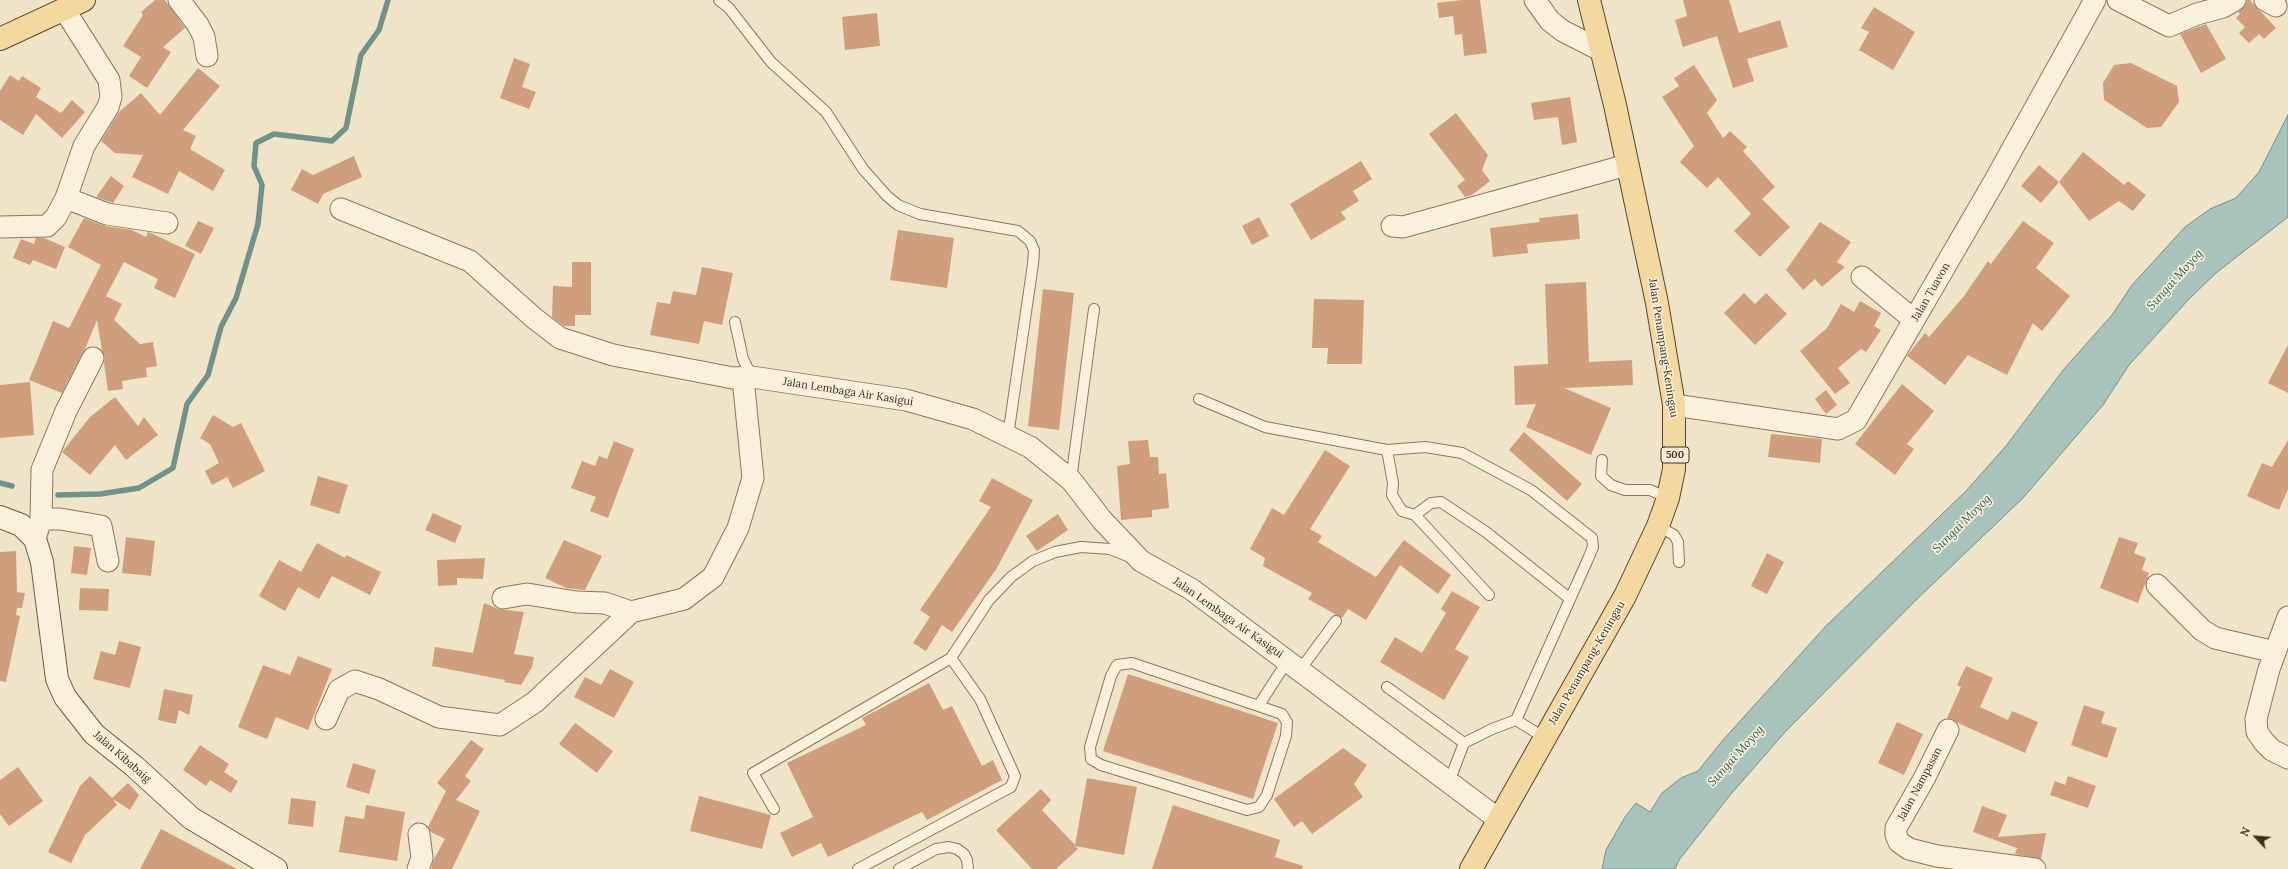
<!DOCTYPE html>
<style>
body{margin:0}
#map{position:relative;width:2288px;height:869px;overflow:hidden;background:#f0e4c8;font-family:Lora,serif}
canvas{display:block}
.north{position:absolute;left:2236px;top:817px;width:40px;height:40px;-webkit-text-stroke:3px #f7eed8;paint-order:stroke;rotate:296deg;font-size:11px;font-weight:700;line-height:16px;text-align:center;color:#3d2e20}
.north::after{content:'';display:block;margin:auto;width:14px;height:18px;background:#3d2e20;clip-path:polygon(50% 0,100% 100%,50% 72%,0 100%)}
</style>
<div id="map">
<canvas width="2288" height="869"></canvas>
<div class="north">N</div>
</div>
<script>
const ctx = document.querySelector('canvas').getContext('2d');
ctx.lineJoin = 'round';
function fillPath(path, color) {
  ctx.fillStyle = color;
  ctx.fill(path, 'evenodd');
}
function shape(rows) {
  const path = new Path2D();
  for (const r of rows) {
    path.moveTo(r[0], r[1]);
    for (let i = 2; i < r.length; i += 2) path.lineTo(r[i], r[i + 1]);
  }
  return path;
}
function trace(path, color, width, dash) {
  ctx.strokeStyle = color;
  ctx.lineWidth = width;
  ctx.lineCap = dash ? 'butt' : 'round';
  ctx.setLineDash(dash || []);
  ctx.stroke(path);
}
function drawText(font, color, halo, rows, align = 'center') {
  ctx.font = font + ' Lora,serif';
  ctx.lineWidth = 3.5;
  ctx.setLineDash([]);
  ctx.textBaseline = 'middle';
  ctx.strokeStyle = halo;
  ctx.fillStyle = color;
  for (const [text, x, y, turn = 0] of rows) {
    ctx.save();
    ctx.translate(x, y);
    ctx.rotate((+turn || 0) * Math.PI / 180);
    ctx.textAlign = isNaN(turn) ? turn : align;
    if (halo) ctx.strokeText(text, 0, 0);
    ctx.fillText(text, 0, 0);
    ctx.restore();
  }
}
const water = shape([
 [2288,115,2288,217,2216,273,2189,299,2129,365,2103,405,2023,498,1916,600,1786,731,1731,794,1679,860,1675,869,1602,869,1606,850,1625,817,1636,803,1650,812,1662,793,1681,778,1698,771,1723,740,1826,626,1966,491,2006,446,2064,369,2112,315,2132,285,2185,227,2210,209,2236,198,2259,172,2288,115]
]);
const stream = shape([
 [0,483,12,486],
 [58,495,100,494,139,488,173,468,187,404,208,375,221,327,236,298,258,224,262,185,254,166,256,143,274,134,332,141,346,128,361,55,379,30,388,0]
]);
const building = shape([
 [155,0,165,0,185,28,163,47,171,52,147,88,129,76,141,57,123,46,143,15,141,12],
 [1462,0,1480,0,1487,53,1464,56,1462,34,1455,35,1453,16,1439,18,1437,3],
 [1683,0,1729,0,1739,33,1780,20,1788,47,1747,59,1754,81,1733,88,1717,36,1683,47,1675,20,1687,16],
 [2247,0,2250,0,2276,28,2264,39,2259,34,2249,43,2239,33,2245,27,2236,18,2240,14,2238,12,2245,6],
 [1874,7,1915,32,1893,70,1859,50,1869,32,1861,28],
 [877,13,880,46,845,50,842,17],
 [2206,24,2226,59,2201,73,2180,34],
 [514,58,530,64,522,87,536,92,529,109,500,98],
 [2131,63,2177,86,2179,102,2161,127,2147,128,2104,100,2103,83,2114,65],
 [1694,65,1717,100,1707,113,1723,138,1730,131,1747,147,1743,151,1775,187,1762,199,1790,227,1760,257,1734,231,1751,214,1718,177,1707,188,1680,162,1694,146,1662,97,1679,86,1674,78],
 [198,68,220,86,183,130,196,136,190,149,225,170,213,191,179,171,168,194,132,177,143,155,115,153,101,141,119,112,141,93,160,115],
 [10,75,19,81,22,76,41,88,36,97,61,113,72,100,85,112,62,138,36,114,23,135,0,120,0,91],
 [1570,97,1577,142,1562,145,1558,117,1534,120,1531,103],
 [1456,113,1488,155,1482,170,1490,181,1472,195,1465,197,1457,186,1465,180,1429,134],
 [2083,152,2124,185,2128,181,2146,195,2133,211,2119,201,2089,221,2059,182],
 [354,156,362,177,323,194,318,204,291,190,302,169,313,175],
 [1361,161,1372,179,1353,191,1359,201,1341,212,1346,219,1311,240,1290,204],
 [2039,165,2059,182,2041,203,2021,186],
 [111,176,124,186,113,203,96,197],
 [1578,214,1580,239,1527,244,1528,253,1493,257,1490,228,1540,222,1539,218],
 [1259,217,1269,236,1252,245,1242,226],
 [84,218,105,226,132,230,146,237,148,232,151,233,195,254,175,298,154,288,158,279,124,262,106,296,122,304,114,320,140,344,153,342,157,366,146,368,147,377,122,381,123,389,108,391,104,363,105,357,102,350,97,320,85,349,62,393,29,380,53,321,69,328,101,265,68,247],
 [198,221,214,228,201,254,185,246],
 [2023,221,2054,243,2036,268,2070,296,2042,331,2033,323,2007,375,1968,355,1945,385,1907,356,1925,333,1929,337,1964,296,1988,261,1991,264],
 [1820,222,1851,242,1837,262,1845,267,1822,287,1815,279,1803,290,1786,270],
 [898,230,954,238,947,288,890,280],
 [36,238,44,238,65,247,56,269,33,260,30,265,13,258,21,239,34,244],
 [572,262,591,262,591,315,575,315,575,326,564,326,552,317,553,286,572,287],
 [702,267,733,273,722,325,704,321,699,344,650,335,657,302,670,304,673,291,696,295],
 [1586,282,1589,362,1632,360,1633,385,1564,388,1611,408,1591,455,1526,427,1536,404,1515,405,1514,366,1548,364,1545,284],
 [1043,289,1074,293,1059,430,1028,426],
 [1744,293,1755,304,1766,293,1787,314,1755,345,1724,313],
 [1314,299,1364,300,1362,364,1327,364,1328,348,1312,348],
 [1860,301,1881,313,1874,326,1881,330,1866,352,1861,349,1838,368,1850,383,1835,394,1800,351,1827,328,1841,304,1854,312],
 [2288,345,2288,393,2268,383],
 [30,382,34,435,0,438,0,385],
 [1902,384,1934,411,1907,444,1914,449,1895,475,1855,444],
 [1826,390,1837,405,1826,414,1815,399],
 [115,397,138,426,144,417,158,435,126,460,115,445,90,475,62,452,90,417],
 [213,415,233,427,241,423,265,471,233,488,227,477,212,485,205,471,219,463,210,444,200,438],
 [1524,432,1582,484,1567,501,1509,450],
 [1771,434,1822,439,1820,463,1768,457],
 [1148,440,1150,457,1158,457,1159,474,1166,473,1169,508,1152,510,1152,517,1121,520,1117,466,1130,464,1128,441],
 [2288,440,2288,489,2279,510,2247,496,2262,463,2272,467],
 [614,441,634,449,608,518,590,511,596,497,571,488,582,461,595,466,599,456,607,459],
 [1325,450,1350,466,1310,529,1322,536,1318,542,1376,577,1404,540,1451,575,1438,594,1400,565,1366,620,1348,609,1342,618,1308,599,1312,593,1263,566,1265,558,1250,549,1272,508,1284,515],
 [318,476,348,485,339,514,310,505],
 [992,478,1033,500,997,568,952,632,942,625,926,651,913,643,930,617,920,610,991,507,979,501],
 [433,513,462,526,455,543,425,530],
 [1058,514,1068,530,1037,551,1026,536],
 [126,537,155,541,151,576,122,573],
 [2119,537,2138,543,2134,553,2146,558,2142,570,2149,573,2138,603,2100,588],
 [564,540,602,556,585,590,566,588,545,578],
 [317,543,345,558,346,555,381,572,370,595,332,576,319,599,298,587,285,611,259,596,279,560,301,572],
 [74,546,91,548,87,575,71,573],
 [16,551,17,592,25,593,22,608,17,608,16,615,20,616,6,682,0,681,0,552],
 [1767,553,1784,562,1767,594,1751,586],
 [485,558,483,579,457,578,457,585,438,586,437,560],
 [80,588,109,589,108,611,79,610],
 [1452,591,1480,607,1455,649,1469,657,1444,700,1380,662,1395,637,1422,653,1446,613,1441,609],
 [484,603,499,609,524,612,514,654,534,657,532,667,521,685,504,682,505,680,432,666,435,647,473,653],
 [119,641,141,647,130,688,93,679,101,651,115,655],
 [298,656,332,669,308,730,276,717,267,739,238,727,263,665,290,675],
 [1966,666,1993,678,1980,707,2008,720,2012,711,2038,722,2025,753,1947,718,1961,687,1957,685],
 [610,669,634,682,614,718,574,697,585,677,601,685],
 [1128,674,1278,723,1253,799,1103,751],
 [929,683,943,710,952,706,982,766,993,760,1002,780,927,820,922,812,828,857,821,843,792,857,780,833,813,817,787,763,866,725,862,718],
 [164,689,193,695,189,715,179,710,176,724,158,720],
 [2084,705,2105,712,2101,723,2117,728,2107,758,2071,745],
 [1897,722,1923,734,1904,775,1878,763],
 [575,723,613,751,597,773,559,744],
 [471,740,484,749,465,776,471,781,456,800,480,811,452,869,431,869,434,859,445,839,431,832,428,827,446,791,437,783],
 [200,745,229,764,224,772,238,781,231,793,210,780,206,786,183,770],
 [1343,748,1367,765,1354,784,1363,797,1312,834,1302,821,1294,827,1274,799],
 [353,763,376,770,369,794,346,787],
 [18,767,43,801,9,826,0,814,0,780],
 [90,776,112,798,128,783,139,795,130,810,113,799,117,805,85,835,71,863,48,852,80,786],
 [2068,776,2096,786,2088,808,2050,795,2055,781,2065,785],
 [1087,778,1137,787,1124,855,1075,846,1078,849,1056,869,1032,869,996,830,1041,789,1051,800,1042,810,1075,845],
 [699,796,771,815,762,849,690,831],
 [291,798,316,801,313,827,288,824],
 [366,805,405,812,397,861,339,852,345,816,364,819],
 [1173,805,1280,840,1275,857,1303,866,1302,869,1152,869],
 [1982,806,2007,815,1998,837,2046,833,2041,859,2015,854,2017,848,1973,832],
 [161,829,237,869,140,869]
]);
const lane = shape([
 [719,0,729,8,771,62,826,112,863,169,887,196,898,205,920,214,1018,231,1030,241,1034,250,1033,264,1008,436],
 [735,322,743,359,752,377],
 [1199,399,1265,427,1387,450,1393,483,1392,495,1402,511,1415,515,1431,503,1441,502,1486,532,1569,598],
 [1387,450,1425,447,1462,453,1531,490,1592,538,1593,547,1588,559,1516,720,1492,729,1464,743,1449,782],
 [1602,460,1601,476,1611,485,1625,490,1650,490,1668,498],
 [1071,480,1094,309],
 [1415,515,1489,595],
 [1658,526,1674,535,1678,542,1679,562],
 [1132,663,1282,714,1287,722,1286,736,1267,795,1259,807,1247,810,1101,765,1091,759,1090,747,1111,676,1117,665,1132,663],
 [1300,670,1336,621],
 [1387,687,1464,743],
 [1259,705,1288,660],
 [1516,720,1545,738],
 [774,809,753,773,951,658,989,600,1011,577,1033,561,1055,552,1081,547,1110,549,1130,557],
 [858,869,1011,787,1015,776,980,699,951,658],
 [899,869,936,849,949,847,957,849,964,854,967,860,968,869]
]);
const street = shape([
 [179,0,198,25,204,37,207,56],
 [1535,0,1550,21,1563,31,1600,50],
 [2118,0,2169,26,2197,14,2223,7,2235,0],
 [2265,0,2276,6],
 [66,198,107,214,167,223],
 [341,209,470,261,534,318,560,338,613,355,733,378,752,377,906,400,973,419,1030,447,1071,480,1102,520,1141,561,1191,589,1498,819],
 [1392,226,1403,227,1627,165],
 [0,227,47,226,56,217,66,198,84,146,108,107,111,97,109,80,64,9],
 [1862,277,1914,320],
 [1674,405,1838,429,1856,420,1994,182,2095,0],
 [41,519,60,519,101,526,108,561],
 [35,539,41,519,42,470,66,411,93,358],
 [2157,585,2202,630,2215,638,2275,652],
 [503,598,527,594,576,602,605,603,631,612,684,599,713,577,738,528,753,478,743,378],
 [2288,617,2269,669,2256,719,2257,732,2264,742,2272,750,2288,758],
 [326,719,339,690,355,681,379,689,439,717,500,725,535,702,631,612],
 [1948,730,1925,777,1896,828,1896,835,1899,842,1909,849,1937,856,2035,869],
 [418,869,422,858,419,834]
]);
const secondary = shape([
 [0,517,21,525,35,539,42,562,57,679,65,697,94,734,134,766,191,818,276,869]
]);
const primary = shape([
 [0,39,84,0],
 [1471,869,1625,596,1658,526,1668,498,1674,469,1674,405,1657,303,1615,105,1589,0]
]);
const shields = [
 [1675,455,28]
];
const shieldNames = [
 ["500",1675,455]
];
const streetNames = [
 ["Jalan Tuavon",1931,292,-60],
 ["Jalan Penampang-Keningau",1663,348,81],
 ["Jalan Lembaga Air Kasigui",848,392,9],
 ["Jalan Lembaga Air Kasigui",1228,618,35],
 ["Jalan Penampang-Keningau",1587,663,-60],
 ["Jalan Kibabaig",122,757,41],
 ["Jalan Nampasan",1920,784,-62]
];
const waterNames = [
 ["Sungai Moyog",2175,280,-48],
 ["Sungai Moyog",1962,524,-45],
 ["Sungai Moyog",1736,756,-48]
];
fillPath(water, '#a9c4bc');
trace(water, '#6f938a', 1);
trace(stream, '#6f938a', 5.5);
fillPath(building, '#cf9f7d');
trace(lane, '#8d765c', 12);
trace(street, '#8d765c', 23);
trace(secondary, '#6f573f', 24);
trace(primary, '#5b4430', 24);
trace(lane, '#faf1dc', 10);
trace(street, '#faf1dc', 21);
trace(secondary, '#faf1dc', 22);
trace(primary, '#f3d9a0', 22);
for (const [x, y, w] of shields) {
  const box = new Path2D();
  box.roundRect(x - w / 2, y - 8, w, 16, 3);
  ctx.fillStyle = '#f7eed8';
  ctx.fill(box);
  trace(box, '#3d2e20', 1);
}
drawText('bold 10px', '#3d2e20', null, shieldNames);
drawText('11px', '#3d2e20', '#f7eed8', streetNames);
drawText('italic 12px', '#2f5d5a', '#f7eed8', waterNames);
</script>
